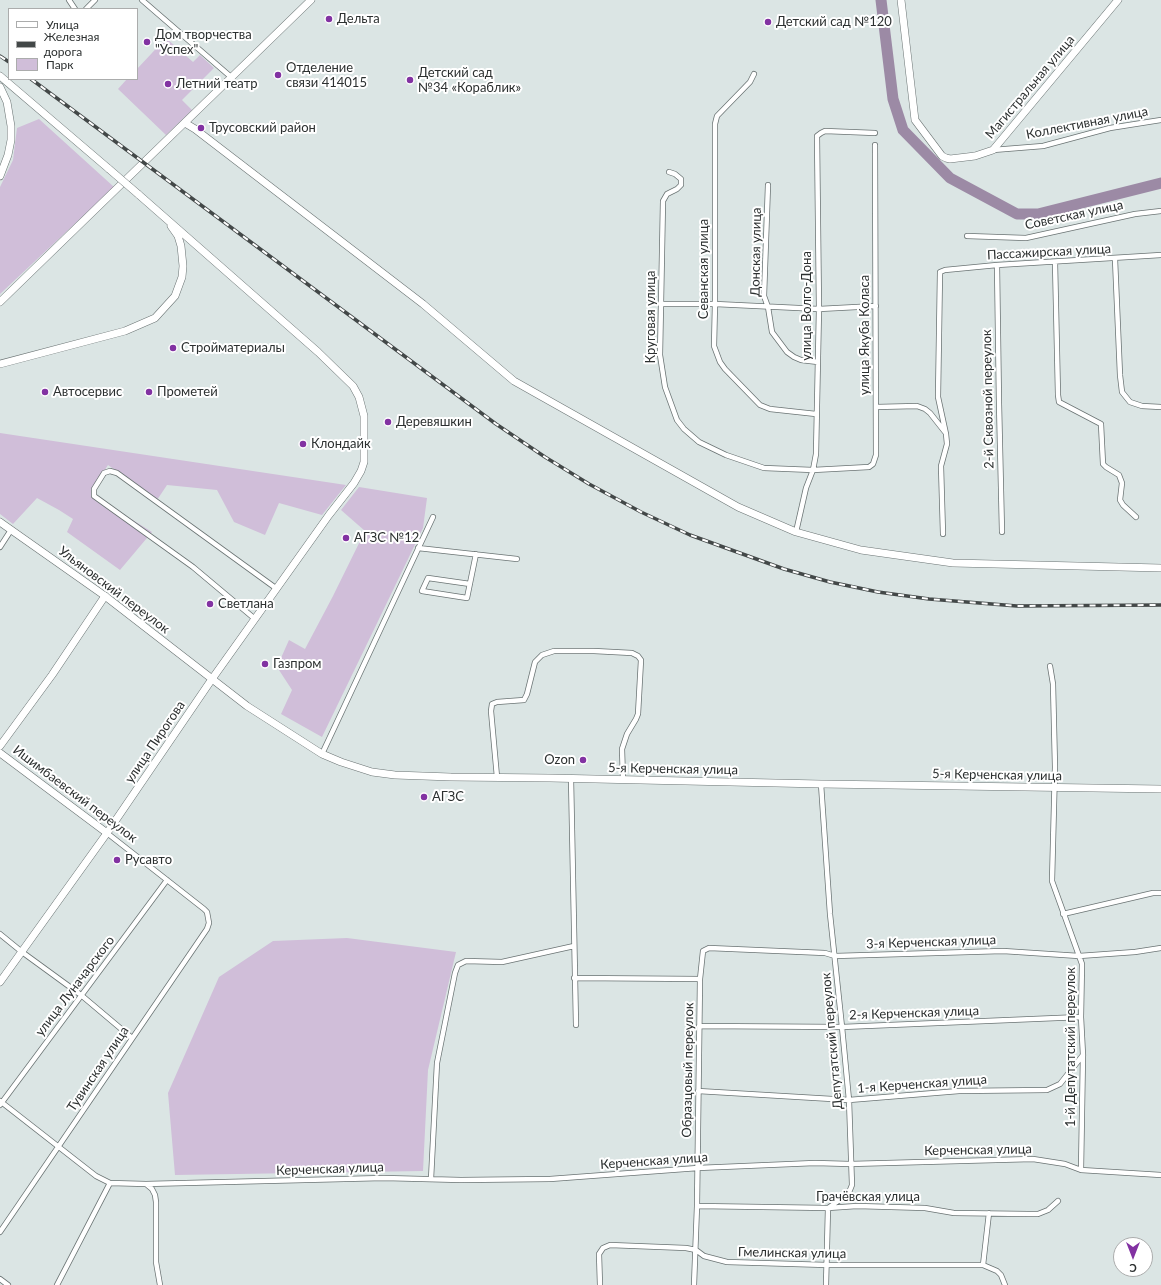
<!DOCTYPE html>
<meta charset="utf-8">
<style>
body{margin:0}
#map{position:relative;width:1161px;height:1285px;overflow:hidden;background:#dbe5e4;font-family:Lato,sans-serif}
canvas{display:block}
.legend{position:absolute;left:8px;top:8px;width:130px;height:72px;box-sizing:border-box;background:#fff;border:1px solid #abacac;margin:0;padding:5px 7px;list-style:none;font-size:12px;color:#2c3030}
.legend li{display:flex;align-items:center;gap:8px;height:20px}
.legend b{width:20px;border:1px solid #abacac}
.north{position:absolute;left:1113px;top:1237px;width:40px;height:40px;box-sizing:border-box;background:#fff;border:1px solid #abacac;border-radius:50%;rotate:180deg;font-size:11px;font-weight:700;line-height:16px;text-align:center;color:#2c3030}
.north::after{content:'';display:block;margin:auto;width:14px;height:18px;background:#8232a2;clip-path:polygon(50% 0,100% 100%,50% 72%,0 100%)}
</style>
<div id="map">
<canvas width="1161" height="1285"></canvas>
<ul class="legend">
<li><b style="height:5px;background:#fff"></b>Улица</li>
<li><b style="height:5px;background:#434848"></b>Железная дорога</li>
<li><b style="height:11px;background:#d0bed9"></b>Парк</li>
</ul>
<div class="north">С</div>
</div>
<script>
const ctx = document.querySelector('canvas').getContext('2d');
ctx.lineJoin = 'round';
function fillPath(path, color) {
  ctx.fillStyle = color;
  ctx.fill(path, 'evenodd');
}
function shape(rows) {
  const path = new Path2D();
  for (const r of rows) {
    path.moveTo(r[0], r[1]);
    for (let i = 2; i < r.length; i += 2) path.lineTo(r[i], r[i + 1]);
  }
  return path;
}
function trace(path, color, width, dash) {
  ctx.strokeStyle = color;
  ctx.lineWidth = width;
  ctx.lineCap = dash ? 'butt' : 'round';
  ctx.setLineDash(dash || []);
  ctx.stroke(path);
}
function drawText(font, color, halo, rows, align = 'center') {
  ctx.font = font + ' Lato,sans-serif';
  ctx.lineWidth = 4;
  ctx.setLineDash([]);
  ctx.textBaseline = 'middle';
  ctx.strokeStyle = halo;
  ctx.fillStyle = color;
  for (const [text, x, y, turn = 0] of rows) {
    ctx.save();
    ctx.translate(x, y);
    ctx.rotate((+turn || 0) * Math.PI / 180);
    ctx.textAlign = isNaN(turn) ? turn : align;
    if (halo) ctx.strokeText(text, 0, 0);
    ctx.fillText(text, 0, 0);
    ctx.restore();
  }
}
const green = shape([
 [166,38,193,62,200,55,214,68,182,100,192,110,166,135,118,89,127,79,137,79,137,69],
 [39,119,114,187,0,294,0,187,13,160,17,128],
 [0,433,346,485,322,515,279,503,265,535,234,522,217,490,167,485,157,500,108,465,91,491,94,496,152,532,120,570,67,532,73,519,59,510,37,498,13,524,0,514],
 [359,487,427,498,423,528,322,737,281,714,292,690,277,667,289,640,305,649,333,596,365,531,341,510],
 [347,938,456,952,428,1070,423,1171,175,1175,168,1093,219,977,273,941]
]);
const river = shape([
 [881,0,893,99,903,130,950,178,1017,214,1038,214,1161,183]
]);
const street = shape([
 [69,0,75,9],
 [142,0,231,77],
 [86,9,95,0],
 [754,74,750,82,717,116,715,124,715,304,714,346,720,362,725,369,760,405,770,409,816,414],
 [993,150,1043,146,1110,128,1161,120],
 [669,172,675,174,681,179,681,185,677,189,667,194,663,201,660,355,665,387,677,420,684,429,699,442,726,455,764,468,813,470,869,467,873,464,876,455,875,145],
 [768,185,764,296,768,307,772,332,787,352,794,357,801,360,818,362],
 [967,236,1026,238,1135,214,1161,211],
 [1115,259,1120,375,1122,392,1130,402,1142,406,1161,407],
 [1055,262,1058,395,1059,402,1101,424,1103,464,1106,467,1119,475,1122,483,1120,500,1123,505,1136,517],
 [997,265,999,403,1002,532],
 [661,304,715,304,819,309,876,306],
 [876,407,917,406,925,409,930,413,945,432],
 [796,532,806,488,813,470,816,454,819,309,817,136,821,133,825,131,875,133],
 [943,534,941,466,947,444,946,434,938,397,940,272,945,270,997,265,1161,255],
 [0,547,11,530],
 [418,548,517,559],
 [470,584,428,578,422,591,467,598,476,554],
 [255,619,193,567,94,496,94,489,104,473,110,471,117,473,277,589],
 [1050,666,1053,684,1055,767,1052,881,1082,964,1081,1017,1083,1055,1081,1170],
 [322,754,433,517],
 [497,777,491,711,492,704,497,702,524,700,527,694,535,662,542,655,554,651,594,651,632,653,638,656,641,660,638,714,636,719,627,734,622,749,623,779],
 [571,778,576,1025],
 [821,784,830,914,842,1027,849,1100,852,1185,850,1190,847,1195,828,1208,826,1285],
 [1063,914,1153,893,1161,893],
 [0,934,22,952,81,995,132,1038],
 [574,978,700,979],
 [699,1026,842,1027,1081,1017],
 [698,1091,849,1100,959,1091,1047,1090,1060,1084,1083,1055],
 [0,1101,96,1176,110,1183,146,1184,152,1189,155,1195,156,1202,156,1262,160,1285],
 [0,1105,167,880],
 [431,1179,437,1063,455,973,458,965,466,961,502,962,574,946],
 [146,1184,384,1178,461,1180,550,1179,698,1168,815,1163,850,1164,1033,1159,1065,1164,1081,1170,1161,1175],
 [697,1206,828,1208,857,1206,925,1208,954,1213,1028,1214,1038,1214,1048,1210,1058,1201],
 [989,1213,983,1265,997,1271,1001,1275,1005,1285],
 [0,1232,207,929,209,923,207,912,204,909,107,833],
 [0,1279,8,1285],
 [57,1285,110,1183],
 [600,1285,599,1254,603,1248,610,1245,686,1248,696,1250,704,1256,727,1262,827,1265,983,1265],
 [694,1285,697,1206,700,979,703,951,709,948,825,953,835,956,1003,951,1079,956,1135,952,1161,948]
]);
const secondary = shape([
 [901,0,915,120,942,156,946,158,950,159,975,156,993,150,1118,0],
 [185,123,195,129,423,304,514,381,738,507,796,532,861,550,953,563,1161,568],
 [0,746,52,675,105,596],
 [0,982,107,833]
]);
const primary = shape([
 [0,76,109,169],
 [0,87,7,102,11,126,11,140,8,155,0,176],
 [0,302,311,0],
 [0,364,125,331,155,318,175,296,182,277,183,266,181,246,178,236,171,226],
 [0,522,105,596,247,706,322,754,341,762,372,772,395,775,451,777,550,778,821,784,1161,789],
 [0,753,107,833,212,679,329,515,354,483,361,471,364,462,364,416,359,397,353,386,318,352,138,194]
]);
const rail = shape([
 [0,56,9,62],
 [31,79,496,424,545,457,589,484,641,512,690,535,784,569,830,582,878,592,929,599,1017,606,1161,605]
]);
const primaryBridge = shape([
 [109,169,138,194]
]);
const markers = [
 [329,19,4,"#8232a2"],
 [768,22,4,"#8232a2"],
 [147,42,4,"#8232a2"],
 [278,75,4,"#8232a2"],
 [410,80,4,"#8232a2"],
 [168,84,4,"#8232a2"],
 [201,128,4,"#8232a2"],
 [173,348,4,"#8232a2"],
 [45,392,4,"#8232a2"],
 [149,392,4,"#8232a2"],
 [388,422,4,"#8232a2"],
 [303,444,4,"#8232a2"],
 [346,538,4,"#8232a2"],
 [210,604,4,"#8232a2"],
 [265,664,4,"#8232a2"],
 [583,760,4,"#8232a2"],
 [424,797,4,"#8232a2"],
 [117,860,4,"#8232a2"]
];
const poiNames = [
 ["Дельта",337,19],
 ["Детский сад №120",776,22],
 ["Дом творчества",155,35],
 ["\"Успех\"",155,50],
 ["Отделение",286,68],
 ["связи 414015",286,83],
 ["Детский сад",418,73],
 ["№34 «Кораблик»",418,88],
 ["Летний театр",176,84],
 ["Трусовский район",209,128],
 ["Стройматериалы",181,348],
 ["Автосервис",53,392],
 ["Прометей",157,392],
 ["Деревяшкин",396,422],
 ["Клондайк",311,444],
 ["АГЗС №12",354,538],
 ["Светлана",218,604],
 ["Газпром",273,664],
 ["Ozon",575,760,"right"],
 ["АГЗС",432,797],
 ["Русавто",125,860]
];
const streetNames = [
 ["Магистральная улица",1030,87,-50],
 ["Коллективная улица",1087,123,-11],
 ["Советская улица",1074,215,-12],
 ["Донская улица",756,252,-89],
 ["Пассажирская улица",1049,252,-3],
 ["Севанская улица",704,269,-90],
 ["улица Волго-Дона",807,306,-90],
 ["Круговая улица",651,317,-90],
 ["улица Якуба Коласа",865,335,-90],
 ["2-й Сквозной переулок",988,399,-91],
 ["Ульяновский переулок",114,590,37],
 ["улица Пирогова",155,742,-56],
 ["5-я Керченская улица",673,769,1],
 ["5-я Керченская улица",997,775,1],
 ["Ишимбаевский переулок",75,794,37],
 ["3-я Керченская улица",931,942,-2],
 ["улица Луначарского",75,986,-53],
 ["2-я Керченская улица",914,1013,-2],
 ["Депутатский переулок",832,1041,-95],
 ["1-й Депутатский переулок",1071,1047,-90],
 ["Тувинская улица",98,1069,-56],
 ["Образцовый переулок",688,1070,-89],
 ["1-я Керченская улица",922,1084,-4],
 ["Керченская улица",978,1150,-1],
 ["Керченская улица",654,1161,-4],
 ["Керченская улица",330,1169,-2],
 ["Грачёвская улица",868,1197],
 ["Гмелинская улица",792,1253,1]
];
fillPath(green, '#d0bed9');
trace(river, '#9c8aa5', 11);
trace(street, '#6a7373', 6);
trace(secondary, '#6a7373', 8);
trace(primary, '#6a7373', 8);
trace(street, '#fff', 4.5);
trace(secondary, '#fff', 7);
trace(primary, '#fff', 7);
trace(rail, '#434848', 3.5);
trace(rail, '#fff', 2, [6]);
trace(primaryBridge, '#6a7373', 8, []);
trace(primaryBridge, '#fff', 7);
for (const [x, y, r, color] of markers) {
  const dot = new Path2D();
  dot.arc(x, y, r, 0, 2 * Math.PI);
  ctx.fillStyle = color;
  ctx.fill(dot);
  trace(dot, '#fff', 1.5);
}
drawText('13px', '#2c3030', '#fff', poiNames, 'left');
drawText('13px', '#2c3030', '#fff', streetNames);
</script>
